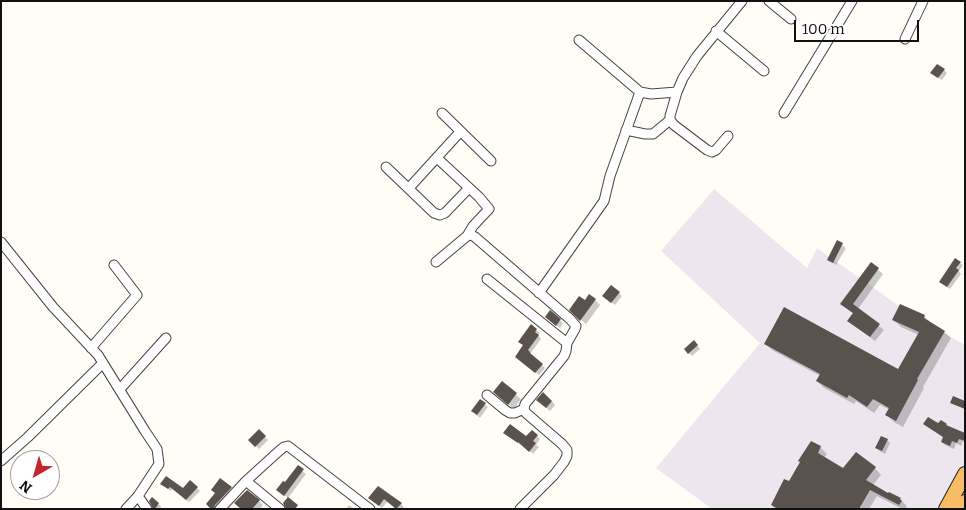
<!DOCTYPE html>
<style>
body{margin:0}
#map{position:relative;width:966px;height:510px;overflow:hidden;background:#fffdf5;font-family:Bitter,serif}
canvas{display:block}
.frame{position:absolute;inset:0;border:2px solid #111;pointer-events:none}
.north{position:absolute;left:10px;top:450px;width:50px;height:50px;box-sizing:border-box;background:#fff;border:1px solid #a0a0a0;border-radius:50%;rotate:218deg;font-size:14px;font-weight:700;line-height:20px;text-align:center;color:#111}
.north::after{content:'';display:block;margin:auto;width:18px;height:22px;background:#c4262e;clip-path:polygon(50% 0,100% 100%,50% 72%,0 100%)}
.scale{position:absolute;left:794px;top:20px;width:125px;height:22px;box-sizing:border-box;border:2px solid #111;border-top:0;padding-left:6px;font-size:15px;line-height:18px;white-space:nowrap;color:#111;-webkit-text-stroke:4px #fff;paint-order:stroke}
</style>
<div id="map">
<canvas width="966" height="510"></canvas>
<div class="frame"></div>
<div class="north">N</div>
<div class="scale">100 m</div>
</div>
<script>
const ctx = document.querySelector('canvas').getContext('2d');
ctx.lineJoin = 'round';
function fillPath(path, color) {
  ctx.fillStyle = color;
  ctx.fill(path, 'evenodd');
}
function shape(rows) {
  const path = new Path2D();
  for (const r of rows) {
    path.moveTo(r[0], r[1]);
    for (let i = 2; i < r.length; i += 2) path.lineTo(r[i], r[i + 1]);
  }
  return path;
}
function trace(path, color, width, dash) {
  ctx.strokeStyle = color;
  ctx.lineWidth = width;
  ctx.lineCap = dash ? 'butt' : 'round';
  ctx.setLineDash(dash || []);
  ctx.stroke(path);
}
const industrial = shape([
 [714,189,807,268,817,248,912,315,965,345,965,474,947,509,712,509,656,468,760,343,661,251]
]);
const shadow = shape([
 [944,70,947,73,942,80,935,76],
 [838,242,846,248,836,265,829,260],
 [960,263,963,265,959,271,961,274,950,289,943,284],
 [871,264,883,274,858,309,884,330,875,341,854,325,854,314,847,309],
 [619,293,622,296,615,305,607,299],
 [595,300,600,305,586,324,571,310,585,302],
 [550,312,563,323,560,328,550,320],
 [924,316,931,323,944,332,951,338,923,387,924,388,903,427,894,422,887,415,890,410,880,405,874,413,856,401,854,404,824,388,817,381,820,376,772,350,765,343,898,371,919,335,901,327,894,320],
 [536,330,540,333,538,335,541,339,530,354,545,368,539,375,516,357],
 [697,345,700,349,692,356,689,353],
 [502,383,521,399,514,409,500,397],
 [552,401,555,405,550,411,541,403],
 [485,404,488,407,480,418,472,411],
 [941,421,949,428,965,435,965,442,963,441,961,446,956,443,954,449,945,445,942,442,944,438,925,424,939,425],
 [259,431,268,440,259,449,250,440],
 [532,431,540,439,536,445,539,447,533,454,522,444,521,445,508,436,526,438],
 [887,440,890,443,885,454,880,451,877,448],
 [820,447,827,454,824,458,844,469,875,468,881,475,873,485,889,494,900,499,906,505,907,509,902,509,877,496,869,509,776,509,772,505],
 [298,467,306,474,288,498,281,493,285,484],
 [191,482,200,491,189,502,173,489,171,491,162,484,184,490],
 [378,487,401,504,404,507,402,509,397,509,388,501,382,508,373,501],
 [231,488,234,491,218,509,208,509],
 [152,499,161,506,160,509,154,509],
 [259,501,263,505,260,509,242,509],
 [349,505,354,509,346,509]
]);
const building = shape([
 [937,64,945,69,938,78,930,73],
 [837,240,843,243,833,263,827,260],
 [955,258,961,262,956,268,959,270,947,287,939,282],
 [871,262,879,268,853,304,880,324,870,337,847,321,853,313,840,304],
 [611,285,620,292,611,303,602,296],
 [589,294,596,299,580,321,569,310,579,296,585,300],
 [900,304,925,315,924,318,945,331,917,379,918,380,896,421,885,415,889,408,873,399,867,407,849,395,847,398,816,381,820,374,764,344,784,307,898,369,919,332,892,320],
 [550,310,561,319,556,326,545,317],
 [531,324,537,329,535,332,539,335,528,350,530,352,530,353,543,364,535,373,515,357,523,345,518,342],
 [694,340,698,345,688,354,684,349],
 [502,381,517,393,508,405,493,392],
 [543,392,552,401,546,408,536,400],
 [953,396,965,401,965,409,950,403],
 [480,399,486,403,477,415,471,411],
 [928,417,938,423,941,420,947,424,946,425,965,433,965,441,959,439,957,443,952,441,950,446,941,442,943,437,923,424],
 [510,424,526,436,532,430,538,435,533,441,536,443,529,452,518,442,518,443,503,433],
 [259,429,266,436,255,447,248,440],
 [881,436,888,439,882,451,875,448],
 [811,441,821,446,818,453,843,468,856,452,876,467,866,480,888,493,889,492,901,498,900,499,902,501,899,505,870,490,859,509,778,509,771,505,784,479,789,481,800,462,798,461],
 [298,465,304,469,284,496,276,490,283,481,285,482],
 [166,476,183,488,190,480,198,487,186,500,170,487,168,489,160,484],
 [220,478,232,487,215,505,214,509,211,509,206,504,215,493,211,490],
 [378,486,402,503,396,509,384,499,379,506,368,498],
 [247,490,260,500,252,509,241,509,234,503],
 [152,497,159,503,155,509,153,509,149,501],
 [288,497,298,505,295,509,286,509,283,503]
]);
const minor = shape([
 [769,1,791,19],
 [716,31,764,71],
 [905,39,923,1],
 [579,40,640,92,651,94,677,92],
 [442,113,491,161],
 [784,113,852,1],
 [626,130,645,134,653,134,670,120],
 [728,136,716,150,712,152,707,150,674,125,670,120,670,116,677,92,683,78,697,56,742,1],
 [437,158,479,197,489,209,473,226,467,236],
 [386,167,434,213,440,215,445,213,469,188],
 [409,188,460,132],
 [1,242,53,307,98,355,145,431,157,449,159,464,138,496,126,509],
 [436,262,467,236,471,235,475,237,570,319,576,326,575,329,567,343,566,351,564,356,525,404,524,409,526,413,562,444,567,450,567,456,564,462,554,475,520,509],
 [487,279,567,343],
 [539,293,604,201,610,176,640,92],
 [91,348,137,295,114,265],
 [120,389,166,338],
 [487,395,505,410,510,413,515,413,524,409],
 [1,461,28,437,103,363],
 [246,481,280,509],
 [138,496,147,509],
 [220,509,246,481,279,451,284,447,288,446,370,509]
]);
const trunk = shape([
 [946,509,965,474],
 [961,509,965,502]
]);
fillPath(industrial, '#eee6ef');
fillPath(shadow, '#0003');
fillPath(building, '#5a524d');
trace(minor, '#444', 11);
trace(trunk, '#222', 16);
trace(minor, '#fff', 9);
trace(trunk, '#f7bc64', 14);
</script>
